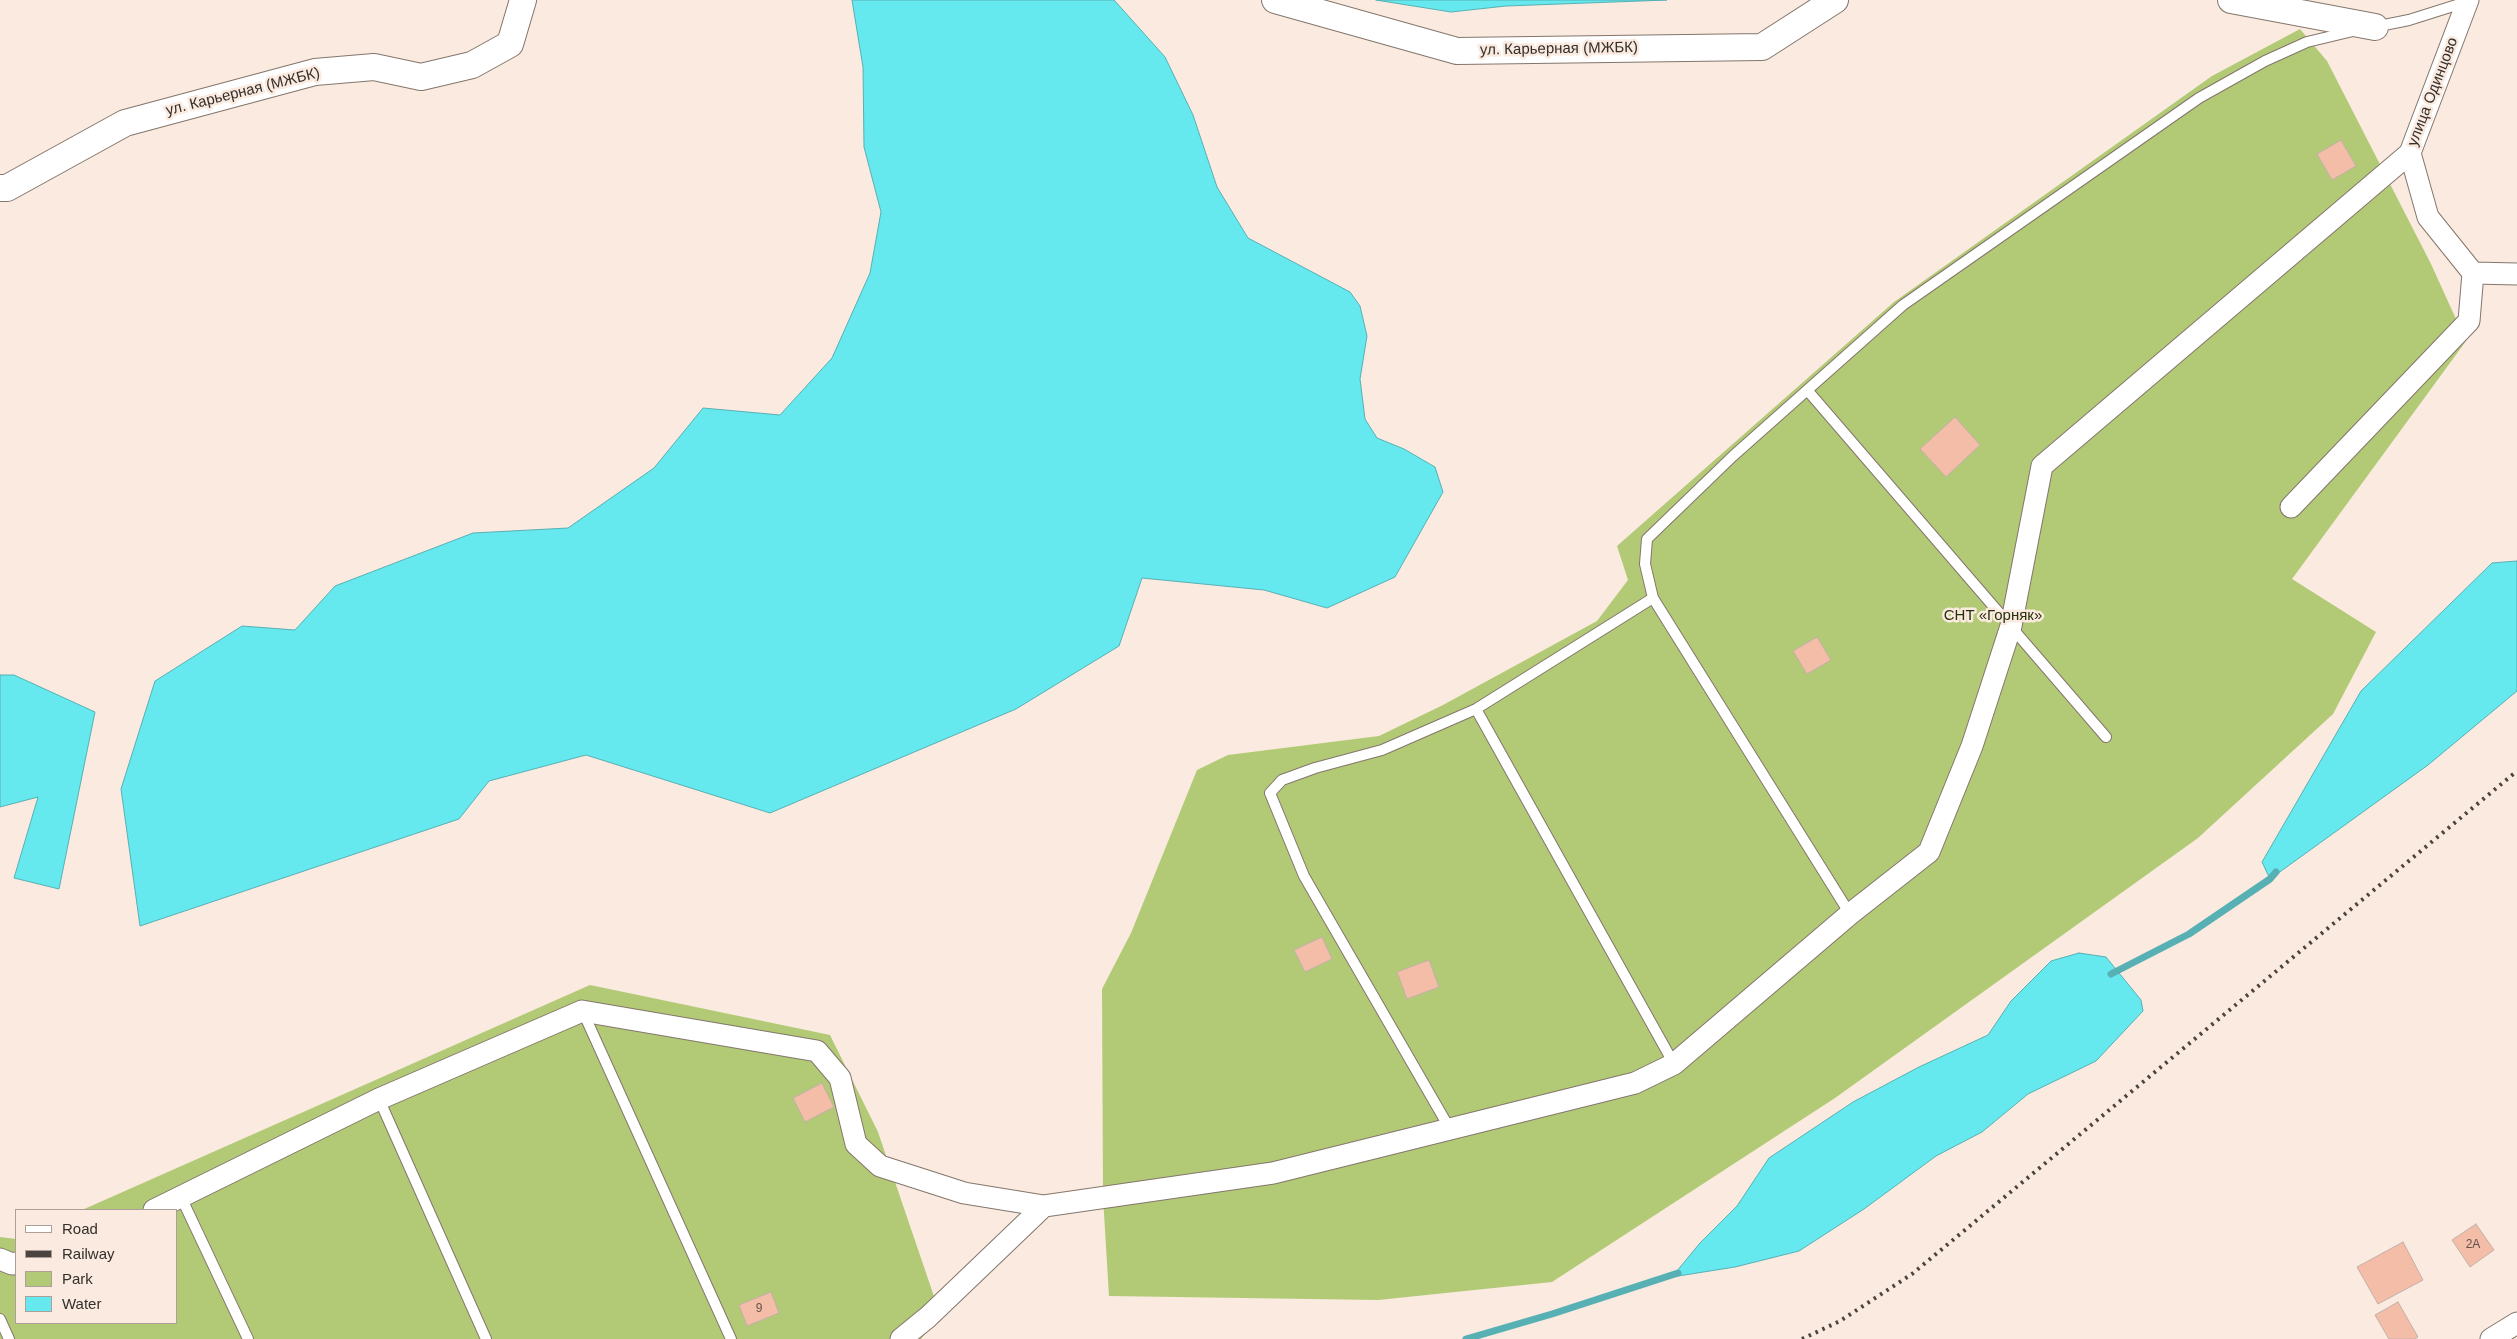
<!DOCTYPE html>
<meta charset="utf-8">
<style>
body{margin:0}
#map{position:relative;width:2517px;height:1339px;overflow:hidden;background:#faeadf;font-family:Arial,sans-serif}
canvas{display:block}
.legend{position:absolute;left:15px;top:1209px;width:162px;height:115px;box-sizing:border-box;background:#faeadf;border:1px solid #ab9f97;margin:0;padding:6px 9px;list-style:none;font-size:15px;color:#352f2b}
.legend li{display:flex;align-items:center;gap:10px;height:25px}
.legend b{width:25px;border:1px solid #ab9f97}
</style>
<div id="map">
<canvas width="2517" height="1339"></canvas>
<ul class="legend">
<li><b style="height:6px;background:#fff"></b>Road</li>
<li><b style="height:6px;background:#4a433e"></b>Railway</li>
<li><b style="height:14px;background:#b2ca76"></b>Park</li>
<li><b style="height:14px;background:#65e8ee"></b>Water</li>
</ul>
</div>
<script>
const ctx = document.querySelector('canvas').getContext('2d');
ctx.lineJoin = 'round';
function fillPath(path, color) {
  ctx.fillStyle = color;
  ctx.fill(path, 'evenodd');
}
function shape(rows) {
  const path = new Path2D();
  for (const r of rows) {
    path.moveTo(r[0], r[1]);
    for (let i = 2; i < r.length; i += 2) path.lineTo(r[i], r[i + 1]);
  }
  return path;
}
function trace(path, color, width, dash) {
  ctx.strokeStyle = color;
  ctx.lineWidth = width;
  ctx.lineCap = dash ? 'butt' : 'round';
  ctx.setLineDash(dash || []);
  ctx.stroke(path);
}
function drawText(font, color, halo, rows, align = 'center') {
  ctx.font = font + ' Arial,sans-serif';
  ctx.lineWidth = 5;
  ctx.setLineDash([]);
  ctx.textBaseline = 'middle';
  ctx.strokeStyle = halo;
  ctx.fillStyle = color;
  for (const [text, x, y, turn = 0] of rows) {
    ctx.save();
    ctx.translate(x, y);
    ctx.rotate((+turn || 0) * Math.PI / 180);
    ctx.textAlign = isNaN(turn) ? turn : align;
    if (halo) ctx.strokeText(text, 0, 0);
    ctx.fillText(text, 0, 0);
    ctx.restore();
  }
}
const green = shape([
 [2300,29,2327,61,2431,264,2466,341,2292,579,2376,632,2333,714,2198,838,1835,1098,1552,1282,1378,1300,1109,1296,1103,1197,1102,989,1131,933,1197,770,1228,755,1379,736,1443,705,1597,621,1628,580,1617,546,1894,302,2212,76],
 [590,985,830,1035,878,1132,940,1314,921,1339,0,1339,0,1237,16,1239,16,1323,176,1323,176,1210,82,1210]
]);
const water = shape([
 [852,0,1114,0,1165,57,1193,115,1217,187,1248,238,1350,292,1360,306,1367,336,1360,379,1365,419,1377,438,1404,449,1435,467,1443,492,1395,577,1327,608,1264,590,1142,578,1119,646,1016,709,770,813,586,755,489,781,459,819,140,926,121,789,155,681,242,626,295,630,335,586,473,533,568,528,654,468,703,408,780,415,832,358,870,273,881,212,864,147,863,67,852,0],
 [1376,0,1667,0,1506,6,1451,12,1376,0],
 [2517,561,2517,691,2428,765,2270,879,2262,862,2361,691,2492,563,2517,561],
 [0,675,14,675,95,712,59,889,14,878,38,797,0,807,0,675],
 [2079,953,2106,957,2141,1000,2143,1011,2096,1061,2028,1094,1982,1132,1936,1156,1864,1209,1799,1251,1735,1267,1672,1277,1700,1243,1737,1206,1769,1158,1853,1102,1919,1067,1988,1035,2011,1001,2051,961,2079,953]
]);
const stream = shape([
 [2111,974,2189,934,2270,879,2276,872],
 [1466,1339,1552,1314,1678,1273]
]);
const building = shape([
 [2341,140,2356,166,2332,180,2317,154,2341,140],
 [1955,417,1980,445,1946,477,1920,449,1955,417],
 [1817,637,1831,660,1807,674,1793,651,1817,637],
 [1322,937,1332,959,1305,972,1294,950,1322,937],
 [1429,960,1439,987,1407,999,1397,972,1429,960],
 [822,1083,834,1107,805,1122,793,1098,822,1083],
 [2476,1224,2494,1250,2470,1267,2452,1240,2476,1224],
 [2403,1242,2423,1280,2378,1304,2357,1267,2403,1242],
 [771,1292,779,1313,747,1326,739,1305,771,1292],
 [2398,1302,2418,1337,2415,1339,2389,1339,2375,1315,2398,1302]
]);
const service = shape([
 [2374,27,2409,20,2466,2],
 [1808,391,2106,737],
 [1653,598,1645,564,1647,539,1733,456,1903,305,2199,98,2265,61,2307,42,2353,31],
 [1476,709,1674,1064],
 [583,1012,731,1339],
 [379,1099,486,1339],
 [1450,1129,1304,876,1270,793,1282,780,1315,768,1382,750,1476,709,1653,598,1850,914],
 [181,1197,248,1339],
 [0,1319,9,1339]
]);
const minor = shape([
 [2468,0,2410,153,2428,217,2473,273,2517,274],
 [2291,507,2469,321,2473,273],
 [154,1210,379,1099,582,1011,817,1051,840,1078,856,1144,880,1166,964,1193,1044,1206,1273,1173,1635,1083,1674,1064,1850,914,1929,852,1972,746,2011,626,2042,466,2410,153],
 [0,1259,12,1264,16,1263],
 [901,1339,928,1317,1044,1206],
 [2491,1339,2517,1323]
]);
const tertiary = shape([
 [1275,0,1457,51,1762,47,1835,0],
 [2231,0,2375,27],
 [0,188,7,188,125,123,315,72,374,67,421,77,472,65,510,44,523,0]
]);
const rail = shape([
 [1802,1339,1840,1321,1912,1274,2517,771]
]);
const numberNames = [
 ["2А",2473,1245],
 ["9",759,1309]
];
const streetNames = [
 ["ул. Карьерная (МЖБК)",1559,49,-1],
 ["ул. Карьерная (МЖБК)",243,92,-14],
 ["улица Одинцово",2433,92,-69]
];
const parkNames = [
 ["СНТ «Горняк»",1993,616]
];
fillPath(green, '#b2ca76');
fillPath(water, '#65e8ee');
trace(water, '#57b0b4', 1);
trace(stream, '#57b0b4', 7);
fillPath(building, '#f3bda8');
trace(building, '#c2b0a9', 1);
trace(service, '#84766c', 12);
trace(minor, '#84766c', 23);
trace(tertiary, '#84766c', 28);
trace(service, '#fff', 10);
trace(minor, '#fff', 21);
trace(tertiary, '#fff', 26);
trace(rail, '#4a433e', 4, [2.5, 5]);
drawText('12px', '#64524a', null, numberNames);
drawText('15px', '#352f2b', '#faeadf', streetNames);
drawText('15px', '#27310c', '#faeadf', parkNames);
</script>
